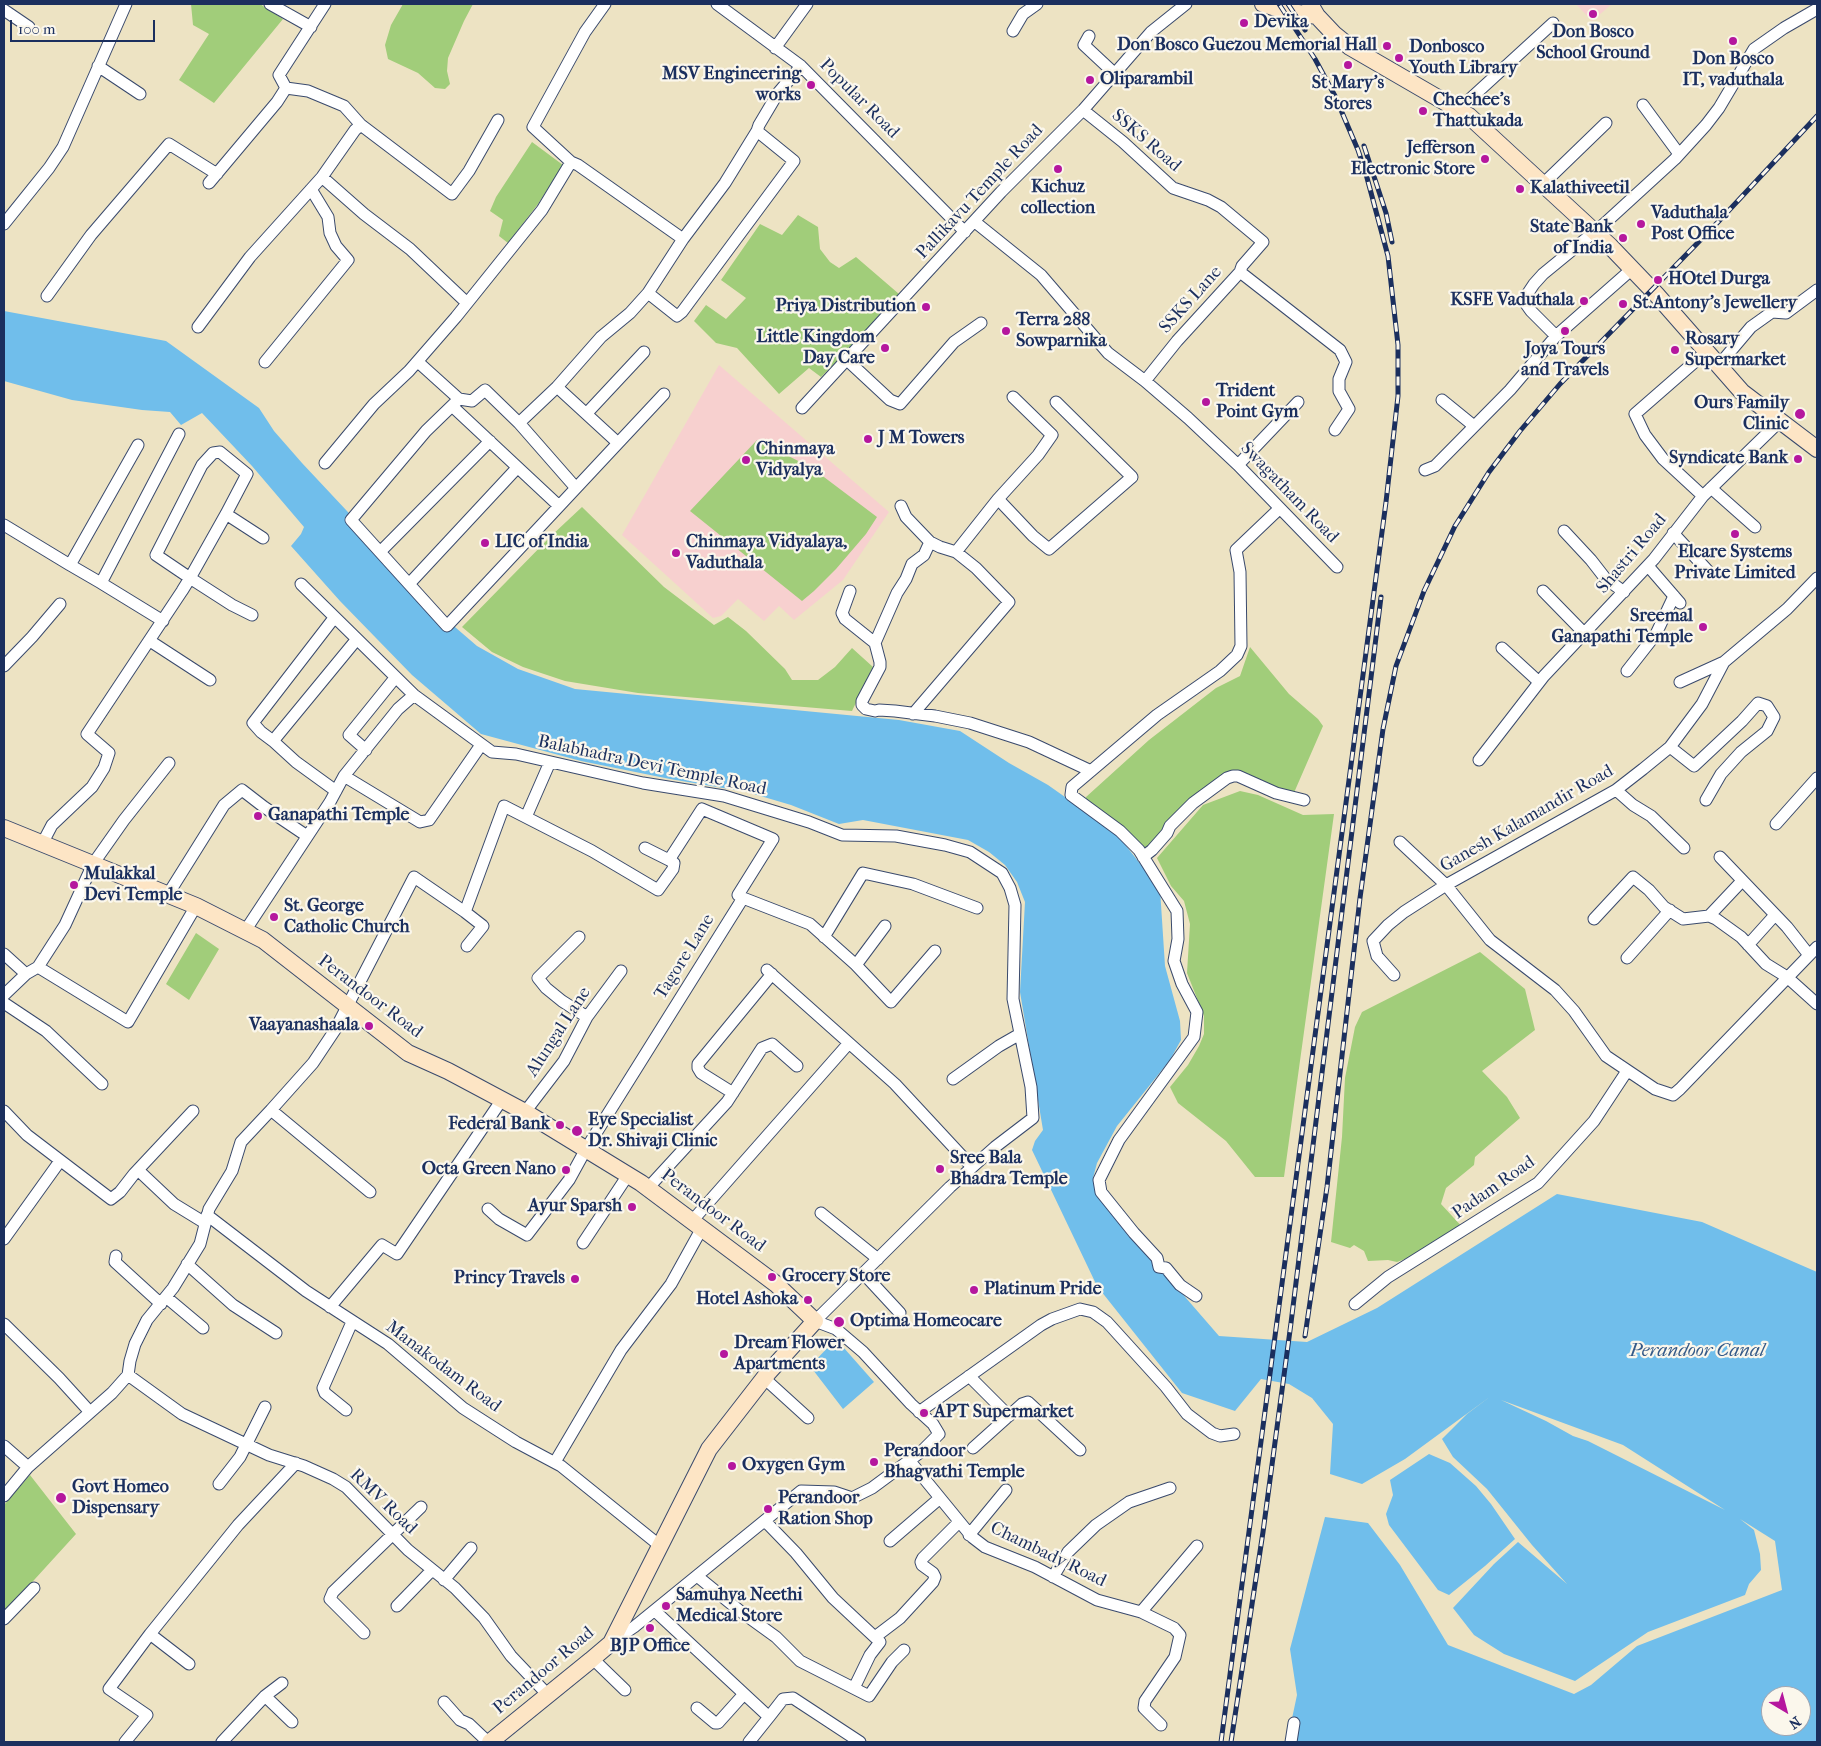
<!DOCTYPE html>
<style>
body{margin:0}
#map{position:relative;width:1821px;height:1746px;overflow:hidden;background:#ede3c3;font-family:"IM FELL French Canon",serif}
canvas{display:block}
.frame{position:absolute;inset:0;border:5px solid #1b2f5e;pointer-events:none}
.north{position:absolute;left:1761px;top:1686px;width:50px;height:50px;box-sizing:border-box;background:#fbf7ec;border:1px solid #a1a7b3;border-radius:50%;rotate:143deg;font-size:14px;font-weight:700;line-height:20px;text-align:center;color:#1b2f5e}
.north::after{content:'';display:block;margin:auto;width:18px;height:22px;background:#b5179e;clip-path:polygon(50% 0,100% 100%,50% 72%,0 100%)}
.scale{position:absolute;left:10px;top:20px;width:145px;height:22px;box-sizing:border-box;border:2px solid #1b2f5e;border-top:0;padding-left:6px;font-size:15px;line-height:18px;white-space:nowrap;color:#1b2f5e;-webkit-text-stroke:4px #fbf7ec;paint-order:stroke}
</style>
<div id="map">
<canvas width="1821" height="1746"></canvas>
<div class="frame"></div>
<div class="north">N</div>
<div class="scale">100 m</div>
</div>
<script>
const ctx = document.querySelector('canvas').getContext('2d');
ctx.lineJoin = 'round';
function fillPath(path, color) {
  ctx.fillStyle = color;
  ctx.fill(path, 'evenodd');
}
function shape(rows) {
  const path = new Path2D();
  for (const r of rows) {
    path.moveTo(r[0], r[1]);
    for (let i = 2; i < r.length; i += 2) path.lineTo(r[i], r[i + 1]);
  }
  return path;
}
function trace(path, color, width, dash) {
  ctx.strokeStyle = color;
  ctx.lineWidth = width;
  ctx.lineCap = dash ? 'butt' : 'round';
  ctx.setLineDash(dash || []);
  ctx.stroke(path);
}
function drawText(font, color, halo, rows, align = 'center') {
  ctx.font = font + ' "IM FELL French Canon",serif';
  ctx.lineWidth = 4.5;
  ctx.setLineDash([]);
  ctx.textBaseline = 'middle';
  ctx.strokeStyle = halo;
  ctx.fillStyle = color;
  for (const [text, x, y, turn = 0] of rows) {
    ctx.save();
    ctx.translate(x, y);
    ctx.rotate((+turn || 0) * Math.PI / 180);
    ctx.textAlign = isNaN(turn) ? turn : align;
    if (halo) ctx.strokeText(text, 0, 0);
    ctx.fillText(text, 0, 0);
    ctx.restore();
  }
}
const built = shape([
 [1576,4,1612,4,1592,21],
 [719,365,889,512,843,580,794,620,779,606,764,621,738,599,721,616,713,618,622,535]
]);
const green = shape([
 [191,4,260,4,283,19,214,103,179,80,209,34,193,25],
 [403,4,473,4,464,21,448,58,447,71,450,84,445,89,435,88,418,73,388,59,385,45,391,25],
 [532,142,563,165,538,204,508,243,499,236,503,220,490,211,496,197],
 [798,215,818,227,820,249,830,262,839,268,856,257,899,294,853,345,821,377,809,368,779,394,737,348,716,343,694,321,706,305,726,319,746,298,721,280,760,224,782,235],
 [757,440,812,468,877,517,866,534,836,569,814,591,802,601,690,511],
 [582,507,664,587,714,625,728,617,746,631,785,669,792,680,818,680,835,667,852,648,873,667,852,711,638,693,565,681,523,667,492,652,462,627,551,536],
 [1250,647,1289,694,1318,719,1323,726,1293,795,1239,773,1213,783,1144,851,1085,801,1086,797,1149,740,1216,688,1240,676],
 [1240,791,1258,795,1303,815,1334,814,1284,1177,1255,1177,1226,1141,1178,1103,1170,1087,1188,1065,1199,1046,1204,1034,1204,1016,1187,973,1190,924,1184,901,1171,886,1157,858,1203,805],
 [196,933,219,949,189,1000,166,984],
 [1480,952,1525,989,1535,1030,1482,1071,1507,1097,1520,1118,1475,1157,1474,1165,1446,1188,1441,1204,1465,1230,1429,1250,1397,1262,1388,1260,1368,1261,1364,1251,1354,1245,1350,1248,1331,1242,1342,1137,1345,1078,1355,1027,1362,1012],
 [30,1475,76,1534,4,1613,4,1505]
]);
const water = shape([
 [4,311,166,341,259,408,274,431,302,463,361,526,434,609,477,646,518,669,575,689,899,720,960,731,1009,763,1048,785,1116,833,1160,889,1165,966,1180,1021,1181,1040,1170,1060,1117,1126,1097,1163,1093,1178,1101,1200,1219,1336,1307,1342,1377,1308,1557,1194,1702,1222,1817,1272,1817,1742,1287,1742,1297,1695,1290,1649,1325,1517,1368,1523,1400,1565,1448,1645,1574,1694,1591,1685,1637,1646,1782,1590,1775,1541,1740,1519,1754,1530,1760,1554,1761,1570,1749,1584,1745,1595,1648,1632,1575,1681,1504,1654,1474,1635,1453,1608,1494,1564,1518,1542,1567,1584,1532,1545,1487,1489,1453,1457,1442,1439,1467,1414,1491,1396,1405,1459,1362,1484,1330,1474,1333,1424,1312,1398,1289,1384,1261,1379,1235,1411,1182,1393,1097,1286,1032,1150,1035,1141,1043,1130,1020,992,1025,902,1017,882,1005,865,989,852,968,840,863,820,839,824,791,805,747,792,670,779,581,761,481,734,412,675,340,601,291,546,301,534,304,527,252,466,202,413,181,425,170,412,142,410,72,400,4,381],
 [1501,1400,1623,1445,1725,1510,1588,1441,1573,1436,1546,1421],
 [1771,1696,1801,1696,1801,1726,1771,1726],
 [836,1339,874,1382,843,1409,810,1366],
 [1429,1454,1450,1463,1476,1486,1491,1504,1515,1539,1485,1566,1449,1595,1438,1590,1389,1525,1386,1514,1393,1495,1390,1480]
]);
const street = shape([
 [270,4,311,27],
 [605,4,585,32,533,127,571,162,578,165,683,239],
 [717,4,801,66,965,232],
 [4,10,29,27],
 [1013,31,1023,14,1037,4],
 [1089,36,1084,45,1114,73],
 [775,48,807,4],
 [98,66,140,94],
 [286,88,308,91,344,106,361,125,452,194,469,171,498,120],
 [1643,105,1679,154],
 [1083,110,1123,142,1173,188,1208,200,1221,207,1263,242,1242,266,1240,272,1177,341,1145,381],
 [1458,110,1553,23],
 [322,177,364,214,410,249,467,303],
 [209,183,277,102,286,88,279,75,325,4],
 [1543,184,1606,123],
 [975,222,1041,275,1108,353,1145,381,1188,418,1238,465,1337,567],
 [4,224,49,168,63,147,126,4],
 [1240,272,1340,350,1346,362,1339,379,1339,391,1349,409,1335,430],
 [648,293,677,316,682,312,794,161,757,131],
 [47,296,91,235,169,144,217,174],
 [198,327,250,257,322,177,355,130,361,125],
 [1556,336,1531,311,1526,304,1526,296,1534,284,1543,274,1604,224,1675,159,1706,125,1719,108,1754,49,1784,28,1817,9],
 [847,360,890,400,900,404,954,342,981,323],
 [265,362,348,260,336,246,330,233,328,217,311,189],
 [418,362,459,399,426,431,351,520,447,626,664,394],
 [1718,366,1751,327,1772,312,1786,313,1817,290],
 [557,387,618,443],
 [459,399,472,401,485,390,519,423,576,488],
 [1442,400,1474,426],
 [452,406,559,506],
 [802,408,1001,192,1083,110,1151,32,1186,4],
 [587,413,644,352],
 [519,423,557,387,601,337,630,313,648,293,683,239,725,183,757,131,759,125,778,93,801,66],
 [325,463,374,404,409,371,456,317,542,210,571,162],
 [1238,465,1298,402],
 [1425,470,1435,466,1510,390,1556,336,1632,269],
 [1711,488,1755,527],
 [1703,496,1663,459,1645,435,1635,414,1706,352],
 [998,499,1033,536,1049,549,1132,477,1056,402],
 [901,506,906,517,930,542,940,547,956,552,976,568,1009,602,913,714],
 [226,514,263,538],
 [4,525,70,565,138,445],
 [1564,531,1591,560,1605,578,1624,592],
 [1673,533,1708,571],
 [380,552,490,441],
 [956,552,998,499,1038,455,1052,435,1013,397],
 [70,565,101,583,179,434],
 [1648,566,1680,603],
 [101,583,163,621],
 [301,584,414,695,492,752,516,754,643,783,724,796,809,822,842,835,896,836,945,845,970,852,1002,873,1010,888,1015,905,1013,999,1031,1087,1033,1118,995,1147,950,1187,815,1321,836,1329,863,1352,911,1404,933,1424,939,1434,922,1451,872,1488,852,1498,834,1492,801,1491,634,1627,612,1642],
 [409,584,517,468],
 [850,591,842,613,845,619,875,643,880,662,880,667,862,701,862,705,866,709,875,711,879,710,895,711,935,716,970,723,1029,742,1091,771],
 [1543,591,1585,634],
 [150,641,210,680],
 [875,643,897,593,906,579,912,564,924,555,930,542],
 [1502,648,1539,682],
 [4,666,32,637,60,604],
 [1627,671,1656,634,1674,596],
 [1680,682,1724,662],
 [273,741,261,732,253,723,334,618],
 [1670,747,1694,766,1742,721,1758,703,1767,706,1774,717,1767,731,1741,752,1721,774,1706,800],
 [366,750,349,735,395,678],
 [1479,760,1544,676,1654,559,1703,496,1780,421],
 [344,776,420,822,429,820,481,745],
 [1616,790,1633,805,1651,816,1684,848],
 [336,791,296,762,273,741,357,639],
 [526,817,550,762],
 [1776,824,1817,778],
 [1400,842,1446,885,1490,940,1555,990,1574,1011,1606,1056,1655,1089,1673,1095,1680,1089,1817,947],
 [42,844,52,825,92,787,104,768,109,753,87,734,182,591,190,578,226,514,247,474,220,452,213,453,202,465,156,555,190,578,232,605,252,615],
 [645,848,669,860,702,809,773,839,738,895,743,898],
 [1143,857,1152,850,1167,833,1170,826,1193,803,1227,778,1233,776,1238,776,1276,793,1304,800],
 [1720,857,1787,927,1809,955],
 [167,896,224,805,242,790,264,807,307,836],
 [1709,916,1742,881],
 [1594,919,1633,877,1649,890,1664,907,1683,919,1709,916,1716,919,1741,937,1766,964,1787,977,1817,1004],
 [245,931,330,802,344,776,398,709,414,695],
 [579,937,538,978,546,988,562,1001,587,1017],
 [824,937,863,873,913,884,977,908],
 [1748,945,1775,915],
 [467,946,483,926,465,912,504,806,592,851,658,890,673,869,674,863,669,860],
 [4,954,26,974],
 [1627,958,1670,910],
 [856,965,885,926],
 [38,967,128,1022,196,906],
 [767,970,895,1084,972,1167],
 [1394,975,1377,956,1373,941,1388,925,1404,912,1446,885,1616,790,1643,769,1670,747,1702,704,1724,662,1787,609,1817,578],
 [4,995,26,974,38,967,65,925,93,864,124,820,169,763],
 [4,1003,46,1031,102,1084],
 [953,1079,999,1046,1020,1034],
 [733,1093,701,1073,698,1068,698,1064,772,974],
 [271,1110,370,1192],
 [4,1111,27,1135,111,1199,120,1192,134,1174,193,1111],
 [525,1112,564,1061,587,1017,621,971],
 [138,1170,174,1204,205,1223],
 [648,1188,727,1102,762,1048,772,1044,797,1066],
 [488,1209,499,1219,527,1235,569,1180,586,1149,743,898,810,924,856,965,891,1002,935,951],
 [821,1213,878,1259],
 [207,1215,306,1291,388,1344,463,1408,516,1442,561,1466,659,1545],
 [692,1221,849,1043],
 [4,1239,60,1161],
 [583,1243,628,1175],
 [116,1256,115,1262,161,1304],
 [187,1264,233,1305,276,1333],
 [863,1273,900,1313],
 [1196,1296,1180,1285,1166,1268,1159,1267,1157,1258,1134,1233,1101,1192,1099,1180,1119,1140,1194,1037,1197,1012,1182,984,1174,961,1178,939,1177,911,1139,850,1120,831,1071,795,1072,787,1157,715,1220,671,1237,655,1241,646,1240,572,1236,550,1279,509],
 [166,1297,203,1328],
 [1355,1304,1388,1277,1538,1183,1594,1121,1627,1071],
 [330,1307,382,1245,397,1254,501,1101],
 [4,1324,59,1378,90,1412],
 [128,1375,182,1414,269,1455,304,1466,333,1479,346,1487,408,1550,455,1588,484,1618,511,1656,548,1695],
 [969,1376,1009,1416],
 [764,1378,808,1418],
 [346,1410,325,1393,323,1388,352,1322],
 [919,1412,1041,1325,1052,1319,1080,1309,1093,1312,1107,1322,1166,1387,1187,1414,1212,1433,1220,1436,1234,1434],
 [4,1446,28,1467],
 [973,1448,1022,1404,1028,1402,1080,1450],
 [909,1460,972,1537,985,1547,1035,1567,1097,1600,1141,1612,1174,1628,1180,1635,1175,1657,1145,1701,1144,1708,1161,1725],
 [555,1462,621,1350,671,1284,702,1228],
 [219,1484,240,1457,265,1407],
 [4,1496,28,1467,112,1393,128,1375,130,1361,135,1344,147,1320,173,1288,200,1244,209,1209,232,1171,241,1142,271,1110,313,1063,335,1030,414,877,465,912],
 [765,1521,796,1553,833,1598,880,1642,870,1655,854,1688],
 [969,1535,1006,1490],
 [890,1541,940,1498],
 [697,1576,740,1611,776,1637,800,1661,869,1696,892,1662,904,1650],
 [1053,1577,1068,1552,1096,1525,1129,1502,1170,1488],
 [444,1580,471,1548],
 [397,1606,432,1570],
 [655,1611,769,1717,749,1742],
 [1141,1612,1197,1546],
 [4,1619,34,1588],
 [364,1633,330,1599,333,1592,421,1507],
 [150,1634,238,1525,296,1463],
 [875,1637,900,1618,933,1582,935,1577,933,1573,922,1565,921,1562,923,1558,959,1522],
 [593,1659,625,1690],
 [265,1696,292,1722],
 [444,1702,460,1720,469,1724,488,1742],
 [697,1708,715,1723,718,1723,744,1694],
 [769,1717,783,1699,793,1698,860,1742],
 [125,1742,147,1715,109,1689,150,1634,189,1664],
 [222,1742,265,1696,282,1683],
 [1291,1742,1294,1723]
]);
const secondary = shape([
 [1263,4,1285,11,1317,16],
 [1310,4,1317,16,1334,34,1350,47,1469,116,1610,246,1656,294,1742,392,1817,449],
 [4,828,196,906,263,940,408,1053,448,1071,525,1112,641,1183,776,1284,815,1321,768,1373,709,1449,611,1643,591,1660,490,1742]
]);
const rail = shape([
 [1288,4,1305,30],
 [1364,146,1386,213,1392,242],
 [1305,1336,1327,1187,1360,898,1383,729,1396,666,1424,591,1455,526,1489,472,1520,431,1560,384,1719,221,1817,116],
 [1221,1742,1386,502,1398,396,1398,345,1388,256,1366,174,1358,150,1335,96,1315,59,1279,4],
 [1231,1742,1263,1532,1291,1323,1381,597]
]);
const markers = [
 [1593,14,5,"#b5179e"],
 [1244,23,5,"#b5179e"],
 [1733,41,5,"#b5179e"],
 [1387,46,5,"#b5179e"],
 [1399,58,5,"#b5179e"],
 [1348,65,5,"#b5179e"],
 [1090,80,5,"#b5179e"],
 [811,85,5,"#b5179e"],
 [1423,111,5,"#b5179e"],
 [1485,159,5,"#b5179e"],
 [1058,169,5,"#b5179e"],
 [1520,189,5,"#b5179e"],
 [1641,224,5,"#b5179e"],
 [1623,238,5,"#b5179e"],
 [1658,280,5,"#b5179e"],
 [1584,301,5,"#b5179e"],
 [1623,304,5,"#b5179e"],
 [926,307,5,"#b5179e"],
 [1006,331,5,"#b5179e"],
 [1565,331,5,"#b5179e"],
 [885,348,5,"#b5179e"],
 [1675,350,5,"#b5179e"],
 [1206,402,5,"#b5179e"],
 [1800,414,6,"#b5179e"],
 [868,439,5,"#b5179e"],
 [1798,459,5,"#b5179e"],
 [746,460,5,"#b5179e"],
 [1735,534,5,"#b5179e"],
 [485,543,5,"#b5179e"],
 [676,553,5,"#b5179e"],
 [1703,627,5,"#b5179e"],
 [258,816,5,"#b5179e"],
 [74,885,5,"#b5179e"],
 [274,917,5,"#b5179e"],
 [369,1026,5,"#b5179e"],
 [560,1125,5,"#b5179e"],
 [577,1131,6,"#b5179e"],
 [940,1169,5,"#b5179e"],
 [566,1170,5,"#b5179e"],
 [632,1207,5,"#b5179e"],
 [772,1277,5,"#b5179e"],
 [575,1279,5,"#b5179e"],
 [974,1290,5,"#b5179e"],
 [808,1300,5,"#b5179e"],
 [839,1322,6,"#b5179e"],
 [724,1354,5,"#b5179e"],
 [924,1413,5,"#b5179e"],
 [874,1462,5,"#b5179e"],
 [732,1466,5,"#b5179e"],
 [61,1498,6,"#b5179e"],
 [768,1509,5,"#b5179e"],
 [666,1606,5,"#b5179e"],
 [650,1628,5,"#b5179e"]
];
const poiNames = [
 ["Devika",1254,23],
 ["Don Bosco",1593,33,"center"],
 ["School Ground",1593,54,"center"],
 ["Don Bosco Guezou Memorial Hall",1377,46,"right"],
 ["Donbosco",1409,48],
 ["Youth Library",1409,69],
 ["Don Bosco",1733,60,"center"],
 ["IT, vaduthala",1733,81,"center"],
 ["MSV Engineering",801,75,"right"],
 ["works",801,96,"right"],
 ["Oliparambil",1100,80],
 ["St Mary's",1348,84,"center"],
 ["Stores",1348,105,"center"],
 ["Chechee's",1433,101],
 ["Thattukada",1433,122],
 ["Jefferson",1475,149,"right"],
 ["Electronic Store",1475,170,"right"],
 ["Kichuz",1058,188,"center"],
 ["collection",1058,209,"center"],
 ["Kalathiveetil",1530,189],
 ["Vaduthala",1651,214],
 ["Post Office",1651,235],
 ["State Bank",1613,228,"right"],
 ["of India",1613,249,"right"],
 ["HOtel Durga",1668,280],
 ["KSFE Vaduthala",1574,301,"right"],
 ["St.Antony's Jewellery",1633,304],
 ["Priya Distribution",916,307,"right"],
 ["Terra 288",1016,321],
 ["Sowparnika",1016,342],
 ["Little Kingdom",875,338,"right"],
 ["Day Care",875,359,"right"],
 ["Rosary",1685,340],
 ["Supermarket",1685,361],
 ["Joya Tours",1565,350,"center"],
 ["and Travels",1565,371,"center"],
 ["Trident",1216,392],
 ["Point Gym",1216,413],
 ["Ours Family",1789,404,"right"],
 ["Clinic",1789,425,"right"],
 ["J M Towers",878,439],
 ["Chinmaya",756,450],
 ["Vidyalya",756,471],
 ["Syndicate Bank",1788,459,"right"],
 ["LIC of India",495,543],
 ["Chinmaya Vidyalaya,",686,543],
 ["Vaduthala",686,564],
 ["Elcare Systems",1735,553,"center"],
 ["Private Limited",1735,574,"center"],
 ["Sreemal",1693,617,"right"],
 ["Ganapathi Temple",1693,638,"right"],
 ["Ganapathi Temple",268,816],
 ["Mulakkal",84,875],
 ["Devi Temple",84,896],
 ["St. George",284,907],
 ["Catholic Church",284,928],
 ["Vaayanashaala",359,1026,"right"],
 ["Eye Specialist",588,1121],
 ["Dr. Shivaji Clinic",588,1142],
 ["Federal Bank",550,1125,"right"],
 ["Sree Bala",950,1159],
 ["Bhadra Temple",950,1180],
 ["Octa Green Nano",556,1170,"right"],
 ["Ayur Sparsh",622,1207,"right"],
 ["Grocery Store",782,1277],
 ["Princy Travels",565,1279,"right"],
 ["Platinum Pride",984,1290],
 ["Hotel Ashoka",798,1300,"right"],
 ["Optima Homeocare",850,1322],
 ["Dream Flower",734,1344],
 ["Apartments",734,1365],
 ["APT Supermarket",934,1413],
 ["Perandoor",884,1452],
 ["Bhagvathi Temple",884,1473],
 ["Oxygen Gym",742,1466],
 ["Govt Homeo",72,1488],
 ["Dispensary",72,1509],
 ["Perandoor",778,1499],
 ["Ration Shop",778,1520],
 ["Samuhya Neethi",676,1596],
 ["Medical Store",676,1617],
 ["BJP Office",650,1647,"center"]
];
const streetNames = [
 ["Popular Road",859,99,45],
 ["SSKS Road",1146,141,41],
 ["Pallikavu Temple Road",980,192,-47],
 ["SSKS Lane",1191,300,-48],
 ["Swagatham Road",1289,493,46],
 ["Shastri Road",1632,554,-50],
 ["Balabhadra Devi Temple Road",652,766,12],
 ["Ganesh Kalamandir Road",1527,819,-30],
 ["Tagore Lane",685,957,-58],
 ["Perandoor Road",370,997,37],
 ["Alungal Lane",559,1032,-57],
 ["Padam Road",1494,1188,-35],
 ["Perandoor Road",713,1211,37],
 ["Manakodam Road",443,1367,37],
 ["RMV Road",383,1502,44],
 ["Chambady Road",1048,1555,26],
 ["Perandoor Road",544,1671,-40]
];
const waterNames = [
 ["Perandoor Canal",1697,1351]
];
fillPath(built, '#f7d0cf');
fillPath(green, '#a1cd7a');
fillPath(water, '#70beeb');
trace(street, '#3a4a6d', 13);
trace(secondary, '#3a4a6d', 18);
trace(street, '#fff', 11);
trace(secondary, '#fde5c5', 16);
trace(rail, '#1b2f5e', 5);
trace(rail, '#fbf7ec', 3, [9]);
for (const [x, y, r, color] of markers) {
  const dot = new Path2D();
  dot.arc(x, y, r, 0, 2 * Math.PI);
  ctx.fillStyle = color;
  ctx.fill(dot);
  trace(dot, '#fbf7ec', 2);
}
drawText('bold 18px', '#1b2f5e', '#fbf7ec', poiNames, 'left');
drawText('18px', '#1b2f5e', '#fbf7ec', streetNames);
drawText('italic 19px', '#355a88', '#fbf7ec', waterNames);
</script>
